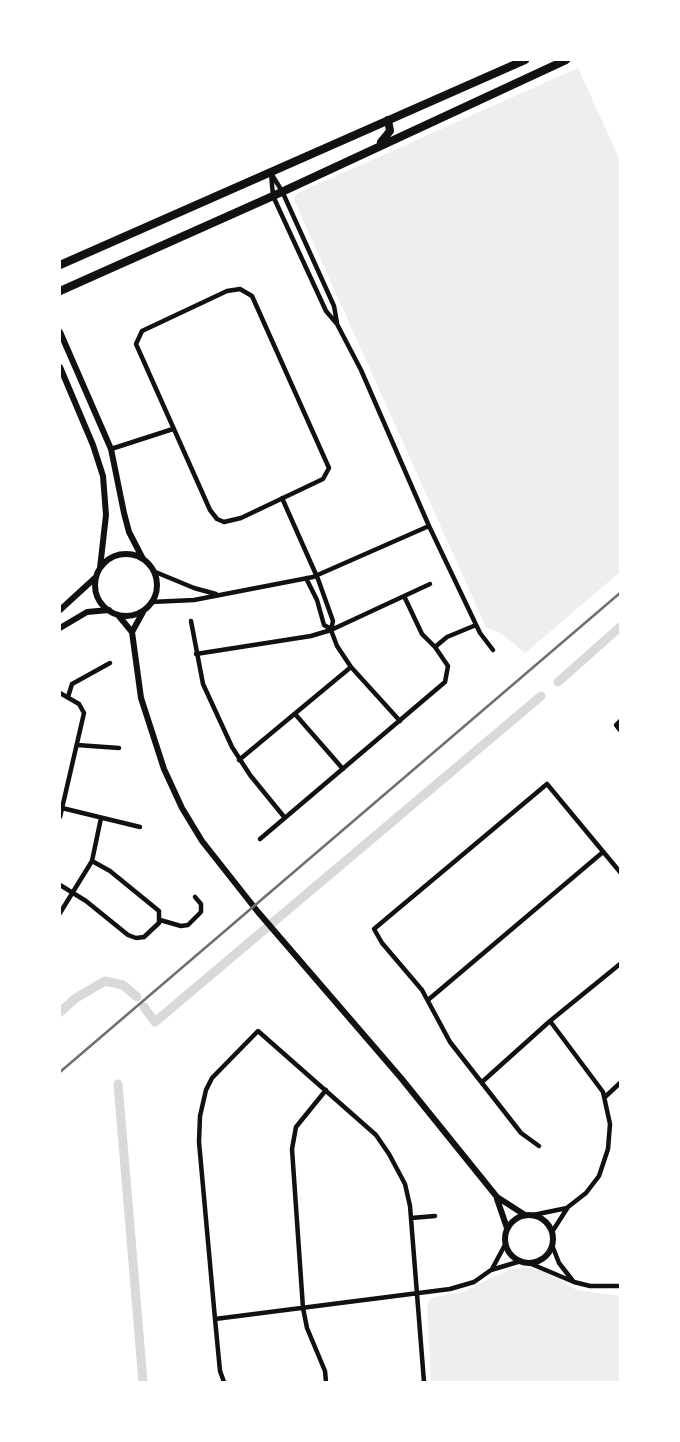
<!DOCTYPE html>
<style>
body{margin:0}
#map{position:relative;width:680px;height:1442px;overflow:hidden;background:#fff;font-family:"Fira Sans",sans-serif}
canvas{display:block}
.frame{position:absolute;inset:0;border:61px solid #fff;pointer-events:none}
</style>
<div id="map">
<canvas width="680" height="1442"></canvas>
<div class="frame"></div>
</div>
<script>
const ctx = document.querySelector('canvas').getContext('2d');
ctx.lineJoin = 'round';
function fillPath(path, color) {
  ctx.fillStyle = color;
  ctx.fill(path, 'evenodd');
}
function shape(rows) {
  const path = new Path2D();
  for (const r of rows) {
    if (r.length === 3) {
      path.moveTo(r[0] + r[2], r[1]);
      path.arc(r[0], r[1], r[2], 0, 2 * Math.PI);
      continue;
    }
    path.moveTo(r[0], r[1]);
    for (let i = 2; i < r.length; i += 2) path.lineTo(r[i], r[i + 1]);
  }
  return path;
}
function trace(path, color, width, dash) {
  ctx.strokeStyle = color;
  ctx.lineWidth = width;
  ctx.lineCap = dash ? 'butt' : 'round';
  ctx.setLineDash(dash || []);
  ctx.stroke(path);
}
const green = shape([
 [578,68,620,160,620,572,525,653,502,634,486,627,294,200,296,195,300,192],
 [523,1267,543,1271,577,1290,620,1296,620,1382,431,1382,427,1308,429,1300,434,1297,463,1292,508,1270]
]);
const canal = shape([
 [558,682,620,627],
 [144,1007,155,1022,541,696],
 [60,1012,76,998,105,981,123,985,137,997],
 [118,1084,143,1382]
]);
const minor = shape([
 [271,173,273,196,326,311,337,324,361,370,429,526,480,633,493,650],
 [272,175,282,191,334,306,337,323],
 [240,289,252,296,329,468,323,479,241,518,224,522,217,519,210,510,136,344,142,331,227,291,240,289],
 [111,449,173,429],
 [282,498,318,579,333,621,331,630,337,646,351,667,400,721],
 [153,571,194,588,216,594],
 [306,578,317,600,324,625,331,629],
 [151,602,194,600,313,577,429,526],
 [191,621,203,684,232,747,250,775,285,818],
 [435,647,447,637,476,625],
 [196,654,311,636,331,630,430,584],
 [60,693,79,704,84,713,60,817],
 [68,697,72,684,110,663],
 [295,714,343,769],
 [620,721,616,725,620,730],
 [77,745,119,748],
 [239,760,351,667],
 [62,808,140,827],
 [260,839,445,682,448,666,435,647,422,634,404,596],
 [60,885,86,901,128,935,136,938,144,937,159,923,159,911,110,871,92,861],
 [60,913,92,861,101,818],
 [160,920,181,926,188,925,201,912,201,904,195,897],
 [428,1000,603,852],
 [550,1021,603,1092,610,1124,608,1149,599,1176,586,1193,568,1207,552,1232],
 [482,1082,550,1021,620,964],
 [326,1090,296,1127,292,1149,303,1308,307,1328,325,1371,326,1382],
 [605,1097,620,1083],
 [539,1146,521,1133,450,1042,422,990,382,943,374,929,547,784,620,872],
 [533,1215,567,1208],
 [411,1218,435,1216],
 [552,1245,559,1263,573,1281],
 [529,1263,574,1282,590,1286,620,1286],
 [492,1269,506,1243],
 [215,1319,450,1289,474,1282,491,1270,521,1261],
 [224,1382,220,1371,215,1319,199,1142,200,1116,206,1090,212,1078,258,1031,376,1135,389,1154,405,1184,410,1206,424,1382]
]);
const tertiary = shape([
 [60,332,111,449,124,513,129,532,143,559],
 [60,367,93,445,103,476,106,515,100,568],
 [126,585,31],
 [60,610,96,577],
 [118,615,132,632,141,698,164,769,182,808,202,841,258,912,401,1078,497,1197,525,1215],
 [60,628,87,612,109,610],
 [132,632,143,612],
 [497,1199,507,1228],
 [529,1239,24]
]);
const primary = shape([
 [381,142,390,131,388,120],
 [60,265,525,60],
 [60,291,273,196,566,60]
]);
const rail = shape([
 [60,1072,620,593]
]);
fillPath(green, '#eee');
trace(canal, '#d9d9d9', 9);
trace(minor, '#111', 4.5);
trace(tertiary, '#111', 6);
trace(primary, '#111', 8);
trace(rail, '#707070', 2.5);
</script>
